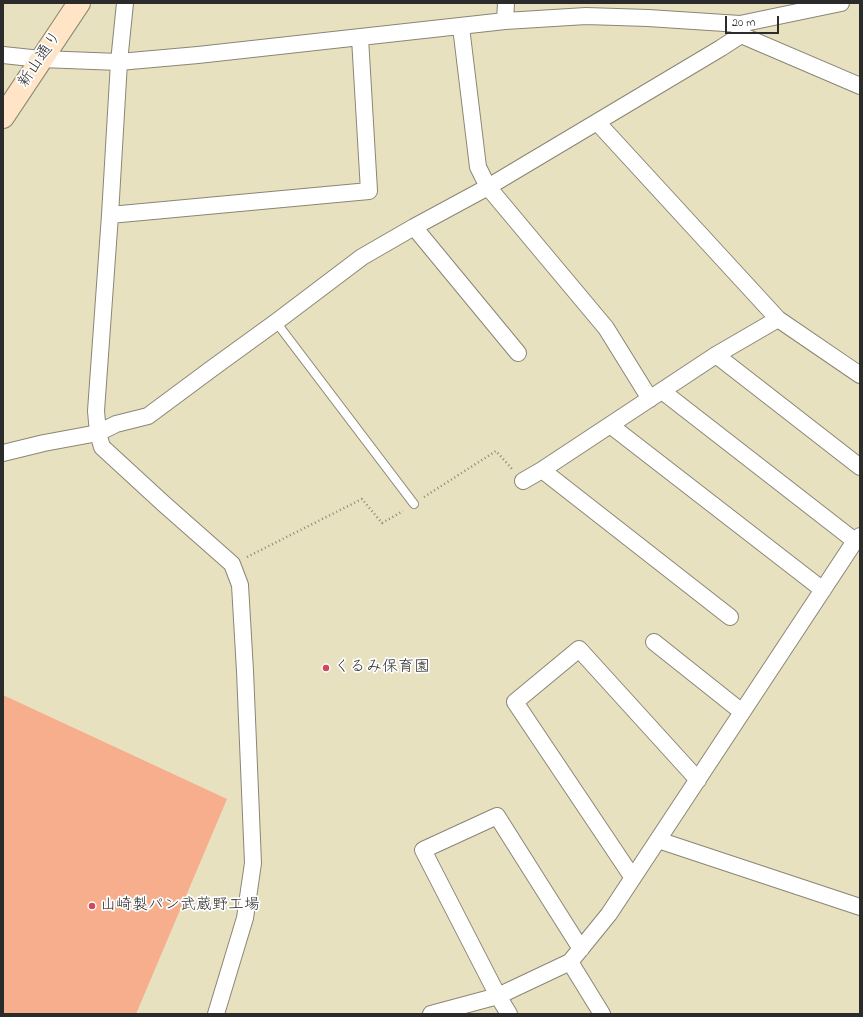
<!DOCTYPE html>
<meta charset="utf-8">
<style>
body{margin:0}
#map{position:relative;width:863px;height:1017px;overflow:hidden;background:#e8e1bf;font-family:"Indie Flower",sans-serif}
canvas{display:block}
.frame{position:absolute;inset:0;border:4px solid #2b2b2b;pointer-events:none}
.scale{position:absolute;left:725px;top:16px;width:54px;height:18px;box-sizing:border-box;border:2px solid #2b2b2b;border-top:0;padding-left:5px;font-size:12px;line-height:14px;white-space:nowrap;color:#2b2b2b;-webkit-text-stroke:3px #fff;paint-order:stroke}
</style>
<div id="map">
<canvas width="863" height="1017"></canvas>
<div class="frame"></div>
<div class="scale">20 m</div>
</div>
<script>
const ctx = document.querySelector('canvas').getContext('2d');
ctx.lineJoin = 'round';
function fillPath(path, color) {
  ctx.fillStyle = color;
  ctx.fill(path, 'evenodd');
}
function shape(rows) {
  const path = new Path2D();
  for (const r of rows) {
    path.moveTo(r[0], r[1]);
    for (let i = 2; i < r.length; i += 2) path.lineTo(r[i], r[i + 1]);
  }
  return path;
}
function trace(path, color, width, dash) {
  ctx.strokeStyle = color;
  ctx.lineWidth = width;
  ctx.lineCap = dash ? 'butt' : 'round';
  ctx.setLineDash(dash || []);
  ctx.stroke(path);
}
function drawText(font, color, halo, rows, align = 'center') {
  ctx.font = font + ' "Indie Flower","Klee One",sans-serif';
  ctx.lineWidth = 3.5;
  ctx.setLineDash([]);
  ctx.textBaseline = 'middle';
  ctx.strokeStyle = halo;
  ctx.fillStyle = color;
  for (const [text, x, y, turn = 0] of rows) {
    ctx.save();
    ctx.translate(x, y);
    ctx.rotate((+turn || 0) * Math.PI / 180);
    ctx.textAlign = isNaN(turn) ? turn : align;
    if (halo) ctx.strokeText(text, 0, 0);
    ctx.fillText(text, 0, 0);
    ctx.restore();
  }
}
const building = shape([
 [3,695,227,799,136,1014,3,1014]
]);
const path = shape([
 [424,497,496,451,513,470],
 [247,557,362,499,382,523,403,511]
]);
const lane = shape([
 [276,322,414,504]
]);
const street = shape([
 [125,3,119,62,110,215,96,411,98,433,102,447,164,504,232,564,240,585,245,671,253,863,245,918,216,1014],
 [505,21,506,3],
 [461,27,478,167,488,187,606,328,650,399],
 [741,35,860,86],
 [3,55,41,59,119,62,198,55,505,21,586,16,648,18,740,24,841,3],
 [597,122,778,319,860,375],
 [110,215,369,191,360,38],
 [414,227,518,353],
 [716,355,860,467],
 [662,391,855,541],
 [610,425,823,590],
 [3,453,44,443,98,433,116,424,148,416,214,367,276,322,362,257,414,227,488,187,721,48,741,35],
 [542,470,730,617],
 [523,481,542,470,716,355,778,319],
 [654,642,742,712],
 [658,840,860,907],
 [633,878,515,702,579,649,698,780],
 [570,962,602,1014],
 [431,1014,498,996,570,962,609,914,855,541,860,536],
 [509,1014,498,996,423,850,497,816,581,949]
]);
const secondary = shape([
 [3,117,79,3]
]);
const markers = [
 [326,668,4,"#d1495b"],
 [92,906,4,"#d1495b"]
];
const streetNames = [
 ["新山通り",41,60,-56]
];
const poiNames = [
 ["くるみ保育園",334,668],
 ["山崎製パン武蔵野工場",100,906]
];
fillPath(building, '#f6ae8d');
trace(lane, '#8a8675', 10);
trace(street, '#8a8675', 18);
trace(secondary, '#8a8675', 24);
trace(path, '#8a8675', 2.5, [1, 3]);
trace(lane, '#fff', 8);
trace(street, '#fff', 16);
trace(secondary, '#ffe4c6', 22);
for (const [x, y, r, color] of markers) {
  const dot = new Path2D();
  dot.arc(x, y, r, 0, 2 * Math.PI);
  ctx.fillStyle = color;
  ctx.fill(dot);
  trace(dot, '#fff', 1.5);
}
drawText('16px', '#2b2b2b', '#fff', streetNames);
drawText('16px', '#2b2b2b', '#fff', poiNames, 'left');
</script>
